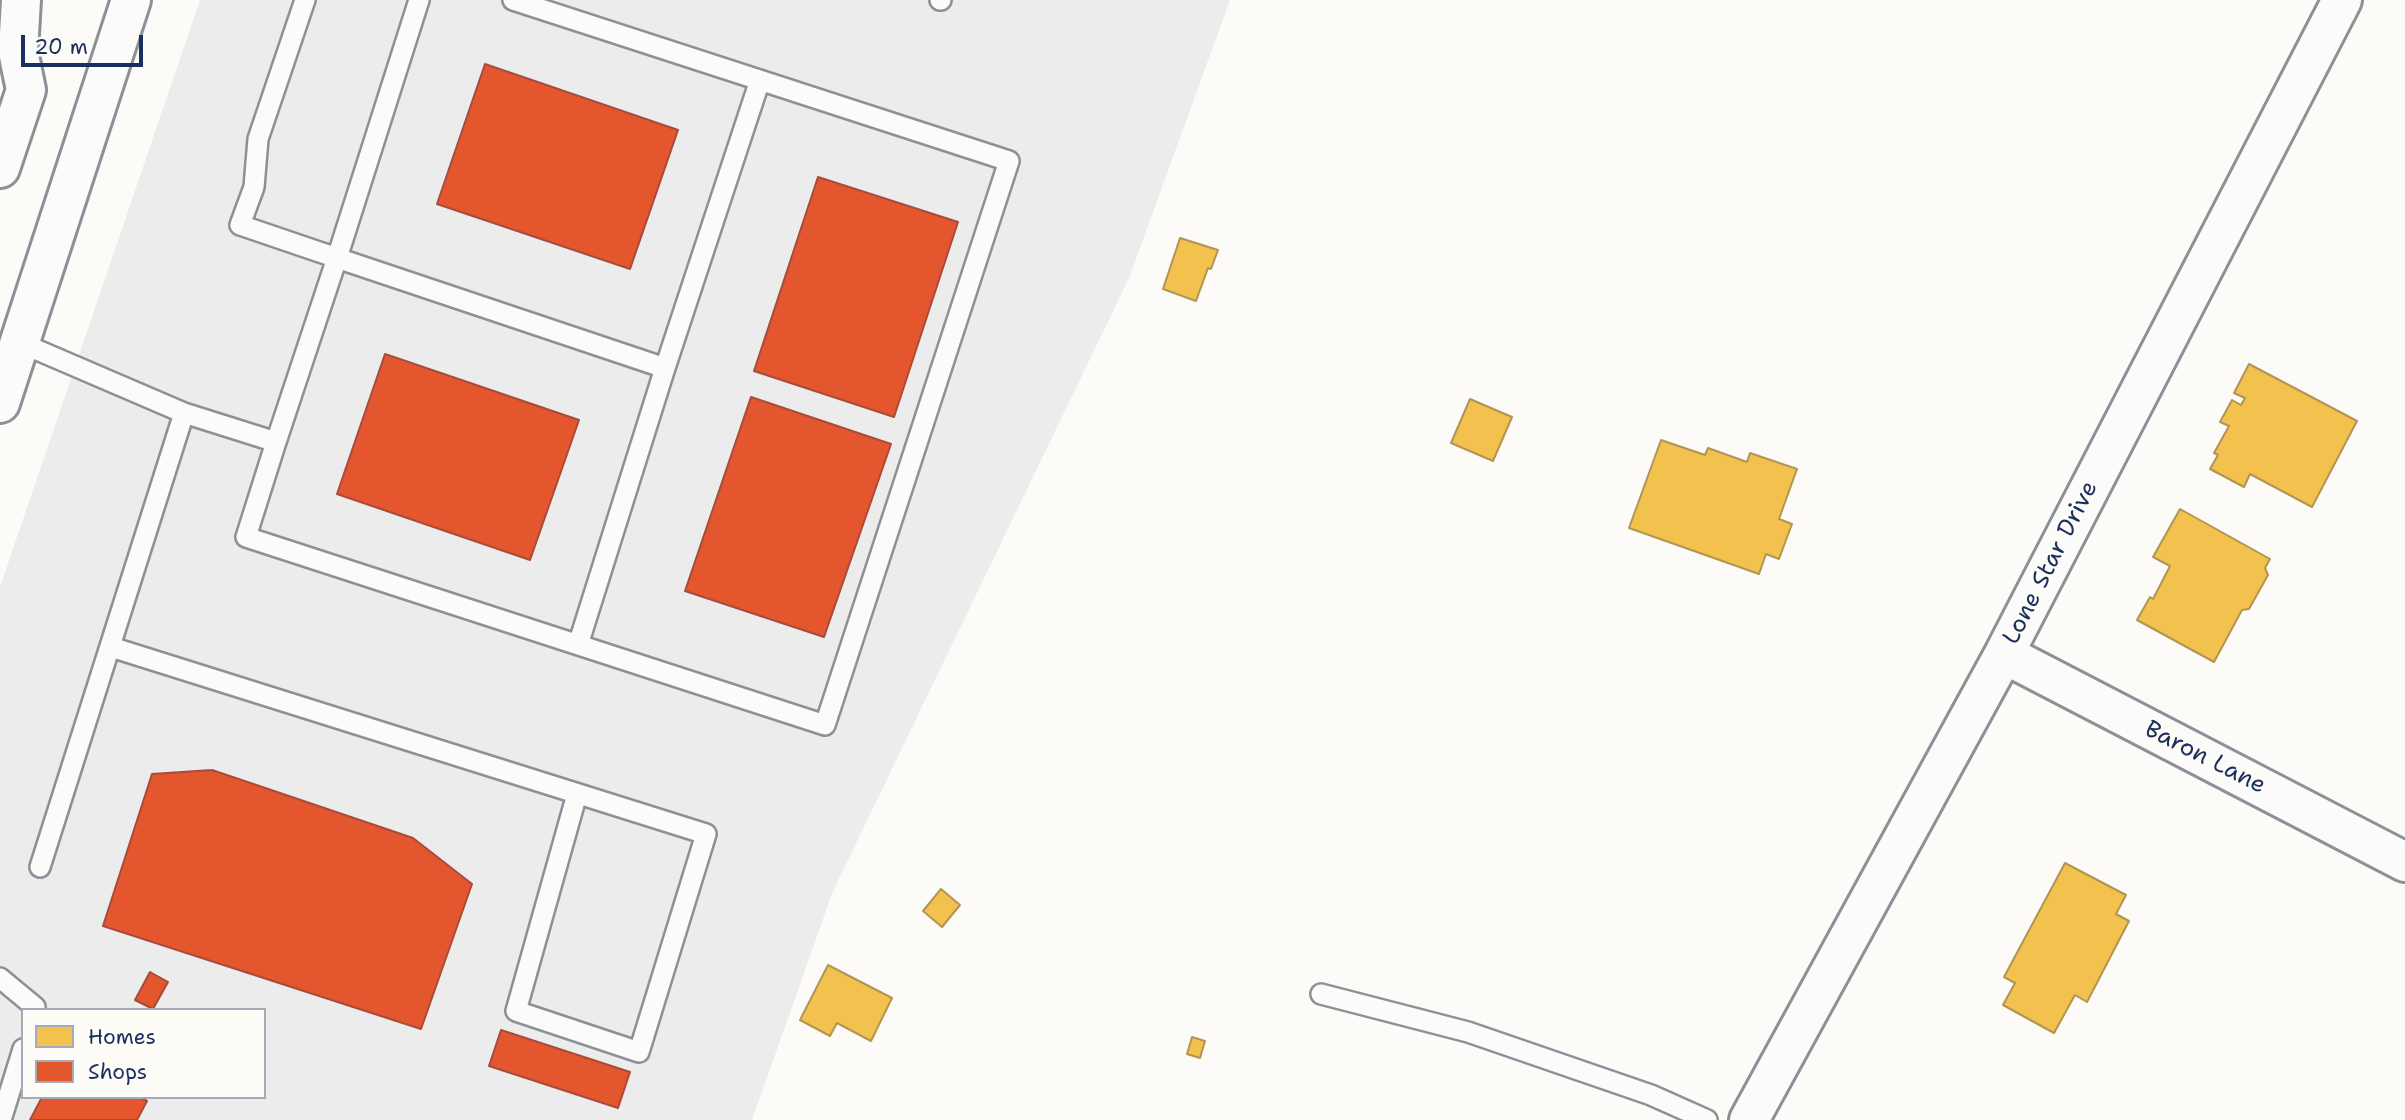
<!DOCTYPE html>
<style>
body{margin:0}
#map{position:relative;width:2405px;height:1120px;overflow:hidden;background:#fcfbf8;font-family:"Shantell Sans",sans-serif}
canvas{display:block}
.legend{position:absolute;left:21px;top:1008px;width:245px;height:91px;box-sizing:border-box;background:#fdfcf7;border:2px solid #a3aaba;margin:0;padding:9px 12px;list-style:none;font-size:21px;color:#1b2f5e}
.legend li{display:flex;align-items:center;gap:14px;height:35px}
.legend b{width:35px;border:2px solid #a3aaba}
.scale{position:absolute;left:21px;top:35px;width:122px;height:32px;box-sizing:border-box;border:4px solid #1b2f5e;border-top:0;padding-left:9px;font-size:21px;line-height:24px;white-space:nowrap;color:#1b2f5e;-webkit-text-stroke:5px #fdfcf7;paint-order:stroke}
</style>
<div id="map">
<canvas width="2405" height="1120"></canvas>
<ul class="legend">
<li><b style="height:19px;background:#f2c14e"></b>Homes</li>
<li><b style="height:19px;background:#e4572e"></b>Shops</li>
</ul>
<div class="scale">20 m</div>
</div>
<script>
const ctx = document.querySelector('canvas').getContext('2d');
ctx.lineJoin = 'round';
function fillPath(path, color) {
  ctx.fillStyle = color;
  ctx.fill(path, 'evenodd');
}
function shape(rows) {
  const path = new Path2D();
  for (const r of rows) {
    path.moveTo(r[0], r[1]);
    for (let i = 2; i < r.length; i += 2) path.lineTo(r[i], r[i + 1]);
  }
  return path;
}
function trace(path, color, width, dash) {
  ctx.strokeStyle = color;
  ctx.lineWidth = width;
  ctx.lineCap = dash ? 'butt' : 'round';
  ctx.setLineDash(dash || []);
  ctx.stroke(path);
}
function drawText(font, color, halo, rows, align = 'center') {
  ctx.font = font + ' "Shantell Sans",sans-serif';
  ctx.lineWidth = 7;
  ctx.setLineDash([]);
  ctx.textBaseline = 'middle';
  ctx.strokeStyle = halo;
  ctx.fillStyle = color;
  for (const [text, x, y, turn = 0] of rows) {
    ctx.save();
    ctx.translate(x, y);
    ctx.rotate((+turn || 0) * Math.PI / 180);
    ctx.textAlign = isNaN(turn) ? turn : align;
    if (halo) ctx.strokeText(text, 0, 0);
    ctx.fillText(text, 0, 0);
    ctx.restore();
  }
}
const built = shape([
 [200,0,1230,0,1129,278,833,891,752,1120,0,1120,0,587],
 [23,1010,264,1010,264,1097,23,1097]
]);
const homes = shape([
 [1180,238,1218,250,1211,269,1208,268,1196,301,1163,289,1180,238],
 [2249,364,2357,421,2312,507,2250,474,2244,487,2210,469,2218,455,2214,453,2229,426,2220,422,2232,400,2241,405,2245,398,2234,393,2249,364],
 [1470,399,1512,417,1493,461,1451,443,1470,399],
 [1661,440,1705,455,1708,448,1747,462,1750,453,1797,469,1779,519,1792,524,1779,559,1766,554,1759,574,1629,528,1661,440],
 [2180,509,2270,559,2265,568,2268,575,2249,609,2242,610,2214,662,2137,620,2150,597,2153,599,2170,566,2153,557,2180,509],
 [2065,863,2126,895,2116,914,2129,921,2087,1002,2075,995,2054,1033,2003,1005,2015,983,2004,977,2065,863],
 [941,889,960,905,942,927,923,911,941,889],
 [828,965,892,998,871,1041,837,1023,830,1036,800,1020,828,965],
 [1192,1037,1205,1041,1200,1058,1187,1054,1192,1037]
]);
const shops = shape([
 [485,64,678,130,630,269,437,204,485,64],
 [818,177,958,222,894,417,754,371,818,177],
 [385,354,579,420,530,560,337,494,385,354],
 [751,397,891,444,824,637,685,591,751,397],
 [212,770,413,838,472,884,421,1029,103,926,152,774,212,770],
 [150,972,168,982,153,1009,135,1000,150,972],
 [501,1030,630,1072,618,1108,489,1066,501,1030],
 [42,1097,139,1097,147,1101,137,1120,30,1120,42,1097]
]);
const lane = shape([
 [305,0,258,139,254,187,240,225,337,258,419,0],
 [940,0,941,0],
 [21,343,184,413,40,867],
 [184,413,276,442,246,537,825,725,1009,161,513,0],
 [276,442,337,258,665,368,760,80],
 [578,645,665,368],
 [111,647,706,834,639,1052,516,1011,577,794],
 [0,978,35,1007,35,1010],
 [1321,994,1468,1032,1651,1095,1707,1120],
 [1,1120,23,1049]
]);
const street = shape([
 [2004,654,2405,862],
 [1749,1120,2004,654,2342,0]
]);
const secondary = shape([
 [0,168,26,90,18,51,21,0],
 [0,403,131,0]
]);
const streetNames = [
 ["Lone Star Drive",2051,563,-63],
 ["Baron Lane",2205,758,27]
];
fillPath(built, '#ebeceb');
fillPath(homes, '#f2c14e');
trace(homes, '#b29553', 2);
fillPath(shops, '#e4572e');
trace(shops, '#a84b3c', 2);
trace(lane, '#8c9097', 24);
trace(street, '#8c9097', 44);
trace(secondary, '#8c9097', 44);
trace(lane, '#fbfbf9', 19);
trace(street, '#fbfbf9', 38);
trace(secondary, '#fbfbf9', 38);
drawText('24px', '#1b2f5e', '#fdfcf7', streetNames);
</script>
